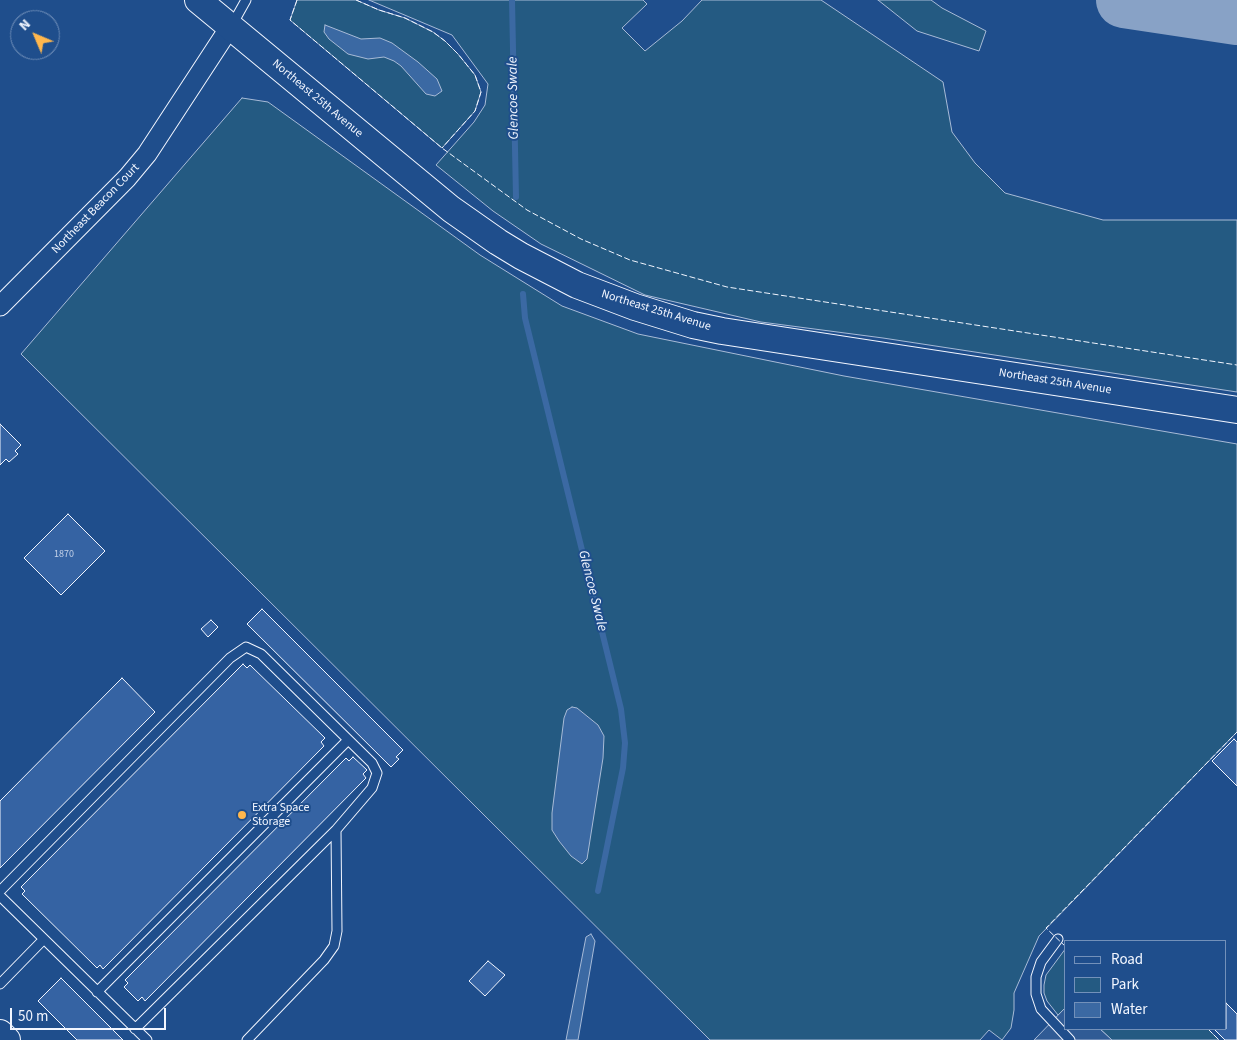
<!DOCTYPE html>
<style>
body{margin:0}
#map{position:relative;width:1237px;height:1040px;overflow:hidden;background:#1f4e8c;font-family:"Source Sans 3",sans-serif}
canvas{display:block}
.legend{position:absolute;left:1064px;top:940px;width:162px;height:90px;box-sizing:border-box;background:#1f4e8c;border:1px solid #7391ba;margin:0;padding:6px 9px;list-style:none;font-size:15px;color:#f2f6ff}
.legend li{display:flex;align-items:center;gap:10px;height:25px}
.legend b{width:25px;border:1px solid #7391ba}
.north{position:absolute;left:10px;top:10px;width:50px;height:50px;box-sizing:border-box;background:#1f4e8c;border:1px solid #7391ba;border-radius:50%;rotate:315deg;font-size:14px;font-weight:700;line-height:20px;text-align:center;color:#f2f6ff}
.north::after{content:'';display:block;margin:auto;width:18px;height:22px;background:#ffb74d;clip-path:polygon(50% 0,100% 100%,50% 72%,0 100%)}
.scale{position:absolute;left:10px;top:1008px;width:156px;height:22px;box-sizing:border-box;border:2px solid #f2f6ff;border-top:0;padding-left:6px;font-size:15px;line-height:18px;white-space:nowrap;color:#f2f6ff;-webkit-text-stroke:4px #1f4e8c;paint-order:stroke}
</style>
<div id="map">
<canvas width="1237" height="1040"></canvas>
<ul class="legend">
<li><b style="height:6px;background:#1f4e8c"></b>Road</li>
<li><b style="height:14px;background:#245a82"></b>Park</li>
<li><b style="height:14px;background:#3b69a3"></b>Water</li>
</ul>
<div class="north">N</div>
<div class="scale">50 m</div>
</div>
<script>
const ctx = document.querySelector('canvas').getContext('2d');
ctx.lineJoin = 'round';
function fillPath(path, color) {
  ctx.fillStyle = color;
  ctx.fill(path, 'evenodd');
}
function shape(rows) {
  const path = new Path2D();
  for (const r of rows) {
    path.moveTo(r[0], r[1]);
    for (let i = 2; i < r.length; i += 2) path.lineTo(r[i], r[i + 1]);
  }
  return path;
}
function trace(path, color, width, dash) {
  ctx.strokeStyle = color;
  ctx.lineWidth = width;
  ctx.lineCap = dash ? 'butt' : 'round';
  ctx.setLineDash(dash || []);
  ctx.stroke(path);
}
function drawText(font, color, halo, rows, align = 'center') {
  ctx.font = font + ' "Source Sans 3",sans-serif';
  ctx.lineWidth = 4;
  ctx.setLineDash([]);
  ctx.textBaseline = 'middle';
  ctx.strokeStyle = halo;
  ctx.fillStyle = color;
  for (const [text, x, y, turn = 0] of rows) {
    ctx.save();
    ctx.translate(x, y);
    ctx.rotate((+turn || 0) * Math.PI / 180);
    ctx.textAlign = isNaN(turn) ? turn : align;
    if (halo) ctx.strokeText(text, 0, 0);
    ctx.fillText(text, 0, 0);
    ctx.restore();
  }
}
const green = shape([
 [297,0,356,0,379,10,405,18,433,32,445,41,458,54,475,75,481,92,475,111,442,148,290,20,297,0],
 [369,0,643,0,647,4,622,28,645,51,682,21,702,0,821,0,943,82,952,132,975,163,1005,193,1103,220,1237,220,1237,392,883,338,761,322,645,295,541,244,493,211,436,165,474,122,485,105,488,84,452,35,369,0],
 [878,0,931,0,942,8,986,31,979,51,917,31,878,0],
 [242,98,268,102,480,255,562,306,638,334,844,376,1237,444,1237,732,1039,936,1014,993,1014,1010,1011,1028,1002,1040,989,1030,980,1040,710,1040,21,354,242,98],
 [1066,948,1066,1007,1058,1015,1047,1001,1044,993,1044,985,1046,975,1066,948],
 [1100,1029,1208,1029,1219,1040,1112,1040,1100,1029]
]);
const parking = shape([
 [1066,1007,1066,1029,1100,1029,1112,1040,1034,1040,1066,1007]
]);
const water = shape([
 [325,25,361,39,380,38,392,43,418,62,437,79,442,91,435,96,426,94,401,66,394,61,384,57,368,59,348,54,329,39,324,32,325,25],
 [572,707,577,708,598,725,604,736,603,758,587,859,582,864,571,856,559,841,552,830,552,813,564,718,567,710,572,707],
 [591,934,595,941,578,1040,566,1040,586,937,591,934]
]);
const stream = shape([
 [512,0,516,197],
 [523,294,525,318,621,709,625,743,623,768,598,891]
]);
const taxiway = shape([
 [1124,0,1237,17]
]);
const building = shape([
 [0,424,21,445,15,451,18,454,9,462,6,459,0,465,0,424],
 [68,514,105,551,61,595,24,558,68,514],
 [262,609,403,750,396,757,399,759,391,767,247,624,262,609],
 [211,620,218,627,208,637,201,629,211,620],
 [243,664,247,668,250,665,325,738,321,742,324,746,103,969,100,965,97,968,22,894,25,891,21,887,243,664],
 [122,678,155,712,0,868,0,801,122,678],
 [1234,739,1237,742,1237,786,1212,761,1234,739],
 [353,757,367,770,363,774,366,778,145,1001,142,997,138,1001,124,987,128,983,125,980,346,758,349,761,353,757],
 [488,961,505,975,485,996,469,981,488,961],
 [61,978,123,1040,77,1040,38,1001,61,978],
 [1226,1003,1237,1014,1237,1040,1225,1040,1214,1029,1226,1029,1226,1003]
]);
const lane = shape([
 [232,25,246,0],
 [0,891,230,658,246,647,261,654,372,763,377,773,372,788,336,830,135,1029],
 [0,896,147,1040],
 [1058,939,1041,962,1036,977,1036,994,1041,1009,1070,1040],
 [0,984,44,939],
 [97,992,348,740],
 [247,1040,324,960,334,946,337,931,336,830]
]);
const street = shape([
 [0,306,127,178,147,154,230,27]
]);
const secondary = shape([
 [198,0,451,209,498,242,521,256,577,285,635,307,693,325,722,331,1237,410],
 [0,1033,7,1040]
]);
const fence = shape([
 [297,0,290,20,442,148,527,210,581,239,630,260,727,287,1237,365],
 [356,0,379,10,405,18,433,32,445,41,458,54,475,75,481,92,475,111,442,148],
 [1066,947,1046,928,1237,732],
 [1208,1029,1219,1040]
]);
const markers = [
 [242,815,5,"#ffb74d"]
];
const numberNames = [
 ["1870",64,555]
];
const streetNames = [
 ["Northeast 25th Avenue",317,99,40],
 ["Northeast Beacon Court",96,209,-46],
 ["Northeast 25th Avenue",656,311,17],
 ["Northeast 25th Avenue",1055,382,9]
];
const poiNames = [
 ["Extra Space",252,808],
 ["Storage",252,822]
];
const waterNames = [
 ["Glencoe Swale",514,98,-91],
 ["Glencoe Swale",592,591,76]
];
fillPath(green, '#245a82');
trace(green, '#a8bbd7', 1);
fillPath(parking, '#305b95');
trace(parking, '#a8bbd7', 1);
fillPath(water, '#3b69a3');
trace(water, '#a8bbd7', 1);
trace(stream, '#3b69a3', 6);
trace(taxiway, '#88a2c6', 56);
fillPath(building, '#3563a3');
trace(building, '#f2f6ff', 1);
trace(lane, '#f2f6ff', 11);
trace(street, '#f2f6ff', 21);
trace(secondary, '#f2f6ff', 28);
trace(lane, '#1f4e8c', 9);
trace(street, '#1f4e8c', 19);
trace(secondary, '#1f4e8c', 26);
trace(fence, '#f2f6ff', 1, [6, 2.5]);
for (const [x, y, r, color] of markers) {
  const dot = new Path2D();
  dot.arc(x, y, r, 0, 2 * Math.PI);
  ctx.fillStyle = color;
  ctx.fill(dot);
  trace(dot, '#1f4e8c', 2);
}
drawText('10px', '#c3d1e8', null, numberNames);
drawText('12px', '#f2f6ff', '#1f4e8c', streetNames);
drawText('12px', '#f2f6ff', '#1f4e8c', poiNames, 'left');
drawText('italic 14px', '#f2f6ff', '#1f4e8c', waterNames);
</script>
